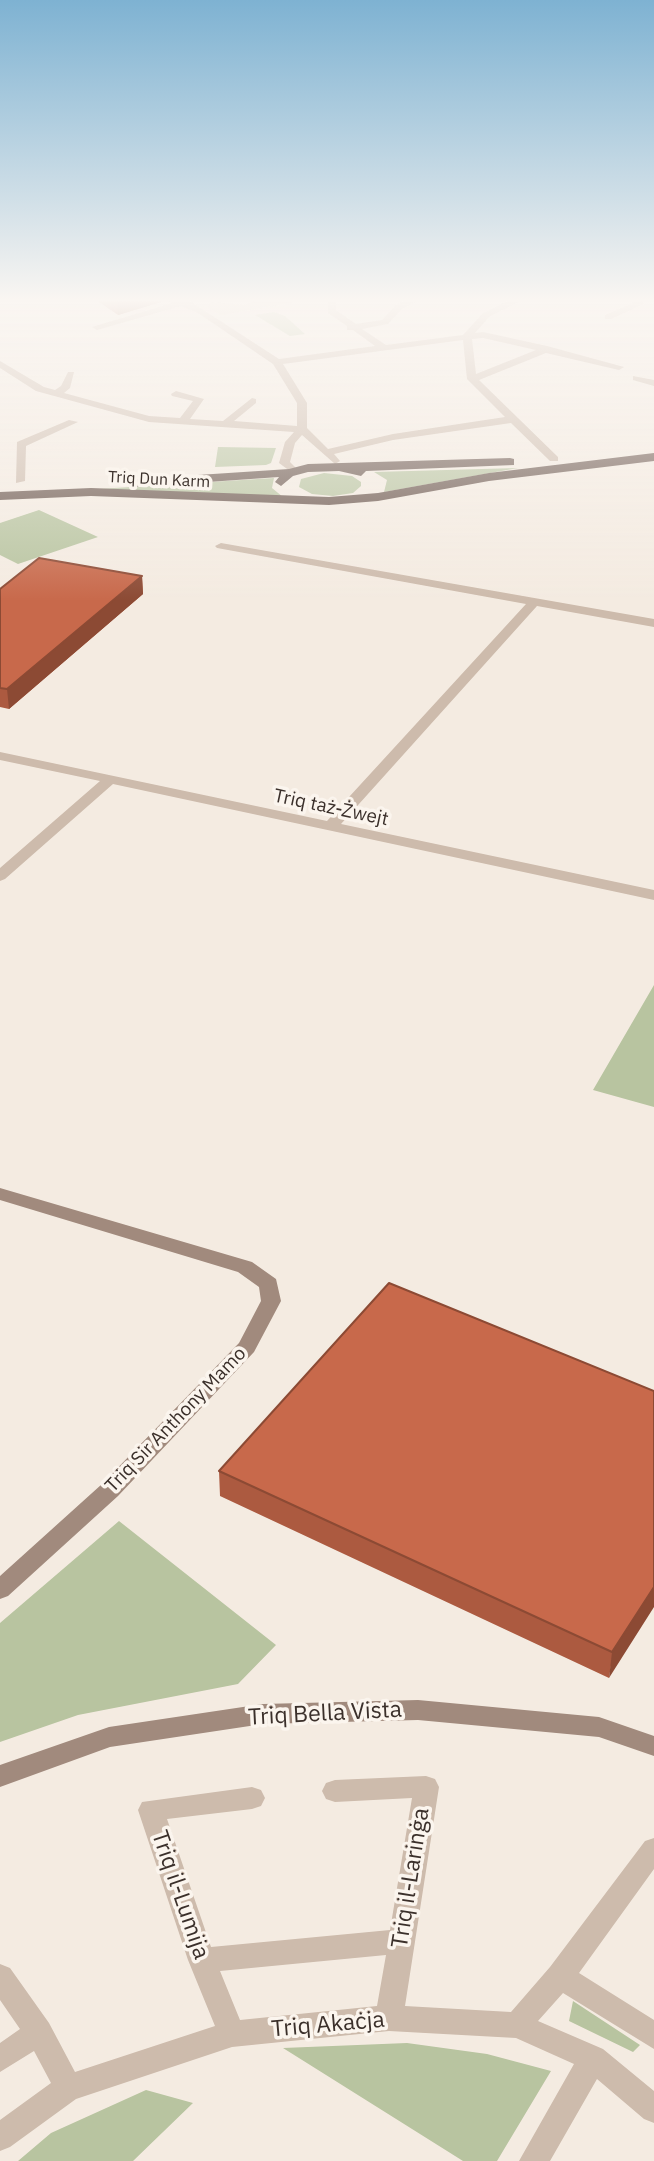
<!DOCTYPE html>
<meta charset="utf-8">
<style>
body{margin:0}
canvas{display:block;background:#f4ebe1}
</style>
<canvas width="654" height="2161"></canvas>
<script>
const ctx = document.querySelector('canvas').getContext('2d');
ctx.lineJoin = 'round';
function fillPath(path, color) {
  ctx.fillStyle = color;
  ctx.fill(path, 'evenodd');
}
function shape(rows) {
  const path = new Path2D();
  for (const r of rows) {
    path.moveTo(r[0], r[1]);
    for (let i = 2; i < r.length; i += 2) path.lineTo(r[i], r[i + 1]);
  }
  return path;
}
function trace(path, color, width, dash) {
  ctx.strokeStyle = color;
  ctx.lineWidth = width;
  ctx.lineCap = dash ? 'butt' : 'round';
  ctx.setLineDash(dash || []);
  ctx.stroke(path);
}
function drawText(font, color, halo, rows, align = 'center') {
  ctx.font = font + ' "IBM Plex Sans",sans-serif';
  ctx.lineWidth = 7;
  ctx.setLineDash([]);
  ctx.textBaseline = 'middle';
  ctx.strokeStyle = halo;
  ctx.fillStyle = color;
  for (const [text, x, y, turn = 0] of rows) {
    ctx.save();
    ctx.translate(x, y);
    ctx.rotate((+turn || 0) * Math.PI / 180);
    ctx.textAlign = isNaN(turn) ? turn : align;
    if (halo) ctx.strokeText(text, 0, 0);
    ctx.fillText(text, 0, 0);
    ctx.restore();
  }
}
const green = shape([
 [274,312,285,316,305,334,290,336,255,315],
 [218,447,276,448,271,463,266,465,215,467],
 [518,468,384,492,387,480,374,472],
 [324,473,352,476,361,482,361,486,353,493,333,496,312,494,299,487,301,479],
 [274,478,272,488,283,497,83,490],
 [39,510,98,537,18,564,0,555,0,523],
 [654,985,654,1107,593,1090],
 [119,1521,276,1645,238,1684,78,1715,0,1742,0,1623],
 [573,2001,640,2045,633,2052,569,2021],
 [407,2043,487,2054,551,2071,497,2161,463,2161,283,2048],
 [146,2090,193,2103,133,2161,18,2161,51,2133]
]);
const plaza = shape([
 [261,298,294,298,291,303,221,315,207,307,211,302,245,305]
]);
const minor = shape([
 [164,298,188,300,279,359,375,346,353,330,347,330,347,326,328,313,328,298,336,298,336,310,356,324,382,320,396,305,410,298,422,298,402,309,388,324,362,329,386,345,463,335,483,313,514,298,526,298,489,317,475,333,483,332,547,346,624,367,619,370,546,353,479,380,558,457,558,461,550,461,511,423,393,440,334,454,340,461,335,464,302,435,295,443,290,462,299,471,294,474,279,463,285,442,294,432,149,422,36,391,0,368,0,361,44,387,55,390,61,386,68,372,74,372,70,388,64,393,149,416,180,418,193,401,172,396,171,394,176,391,204,399,190,419,223,421,252,398,256,399,256,403,234,421,297,426,297,403,273,364,198,313,181,306,97,330,92,327,172,303,164,298],
 [483,338,536,350,476,374,472,339,483,338],
 [463,340,467,379,505,417,393,434,328,449,307,428,307,403,283,364,463,340],
 [630,298,639,298,644,304,611,319,605,319,605,315,633,303,630,298],
 [633,376,654,380,654,386,633,380,633,376],
 [69,420,78,422,26,446,25,481,16,483,17,442,69,420],
 [221,543,654,619,654,627,537,606,341,824,654,890,654,900,113,784,5,879,0,881,0,868,100,781,0,760,0,752,327,821,526,604,217,548,215,546,221,543],
 [426,1776,435,1779,439,1787,405,2006,511,2012,550,1967,645,1841,654,1838,654,1869,579,1973,654,2020,654,2049,563,1993,538,2021,603,2049,654,2091,654,2123,644,2119,597,2079,550,2161,519,2161,574,2064,516,2038,389,2031,232,2047,76,2099,10,2147,0,2151,0,2120,51,2083,34,2051,0,2072,0,2043,20,2029,0,2000,0,1964,10,1968,49,2023,75,2072,215,2026,188,1960,138,1810,142,1802,252,1787,261,1790,265,1798,261,1806,252,1809,167,1819,211,1947,390,1930,412,1798,335,1802,326,1799,322,1791,326,1783,335,1780,426,1776],
 [386,1955,377,2006,240,2020,220,1971,386,1955]
]);
const secondary = shape([
 [0,1188,252,1262,276,1279,281,1301,254,1352,118,1496,8,1596,0,1599,0,1576,102,1484,239,1343,261,1301,259,1287,238,1272,0,1200,0,1188],
 [418,1700,599,1717,654,1736,654,1756,599,1737,418,1720,263,1724,110,1747,0,1787,0,1765,109,1727,263,1704,418,1700]
]);
const trunk = shape([
 [654,453,654,461,489,481,378,501,329,505,91,496,0,500,0,492,91,488,329,497,378,493,489,473,654,453],
 [510,458,514,459,514,465,366,471,361,476,339,471,308,472,293,476,281,486,275,482,279,477,137,487,131,483,137,479,289,469,308,464,510,458]
]);
const wall = shape([
 [93,298,161,298,161,302,118,315],
 [142,576,143,594,9,709,0,707,0,589],
 [654,1391,609,1678,220,1496,219,1471]
]);
const shadedWall = shape([
 [123,298,161,298,161,302,118,315,117,300],
 [142,576,143,594,9,709,7,689],
 [654,1587,654,1607,609,1678,612,1652]
]);
const building = shape([
 [39,558,142,576,7,689,0,688,0,589,39,558],
 [389,1283,654,1391,654,1587,612,1652,219,1471,389,1283]
]);
const farStreetnames = [
 ["Triq Dun Karm",159,480,3]
];
const streetNames = [
 ["Triq taż-Żwejt",331,808,12],
 ["Triq Sir Anthony Mamo",176,1420,-46]
];
const nearStreetnames = [
 ["Triq Bella Vista",325,1714,-3],
 ["Triq il-Larinġa",411,1878,-81],
 ["Triq il-Lumija",180,1895,71],
 ["Triq Akaċja",328,2025,-5]
];
fillPath(green, '#b8c4a0');
fillPath(plaza, '#ecdcc8');
fillPath(minor, '#cdbbac');
fillPath(secondary, '#a18a7d');
fillPath(trunk, '#6c584f');
fillPath(wall, '#ac5a40');
fillPath(shadedWall, '#8c4a34');
fillPath(building, '#c8694b');
trace(building, '#8c4a34', 2);
const sky = ctx.createLinearGradient(0, 0, 0, 601);
sky.addColorStop(0, '#7eb2d2');
sky.addColorStop(0.5, '#faf6f2');
sky.addColorStop(1, '#faf6f200');
ctx.fillStyle = sky;
ctx.fillRect(0, 0, 654, 601);
drawText('16px', '#3b302b', '#fbf5ee', farStreetnames);
drawText('19px', '#3b302b', '#fbf5ee', streetNames);
drawText('23px', '#3b302b', '#fbf5ee', nearStreetnames);
</script>
